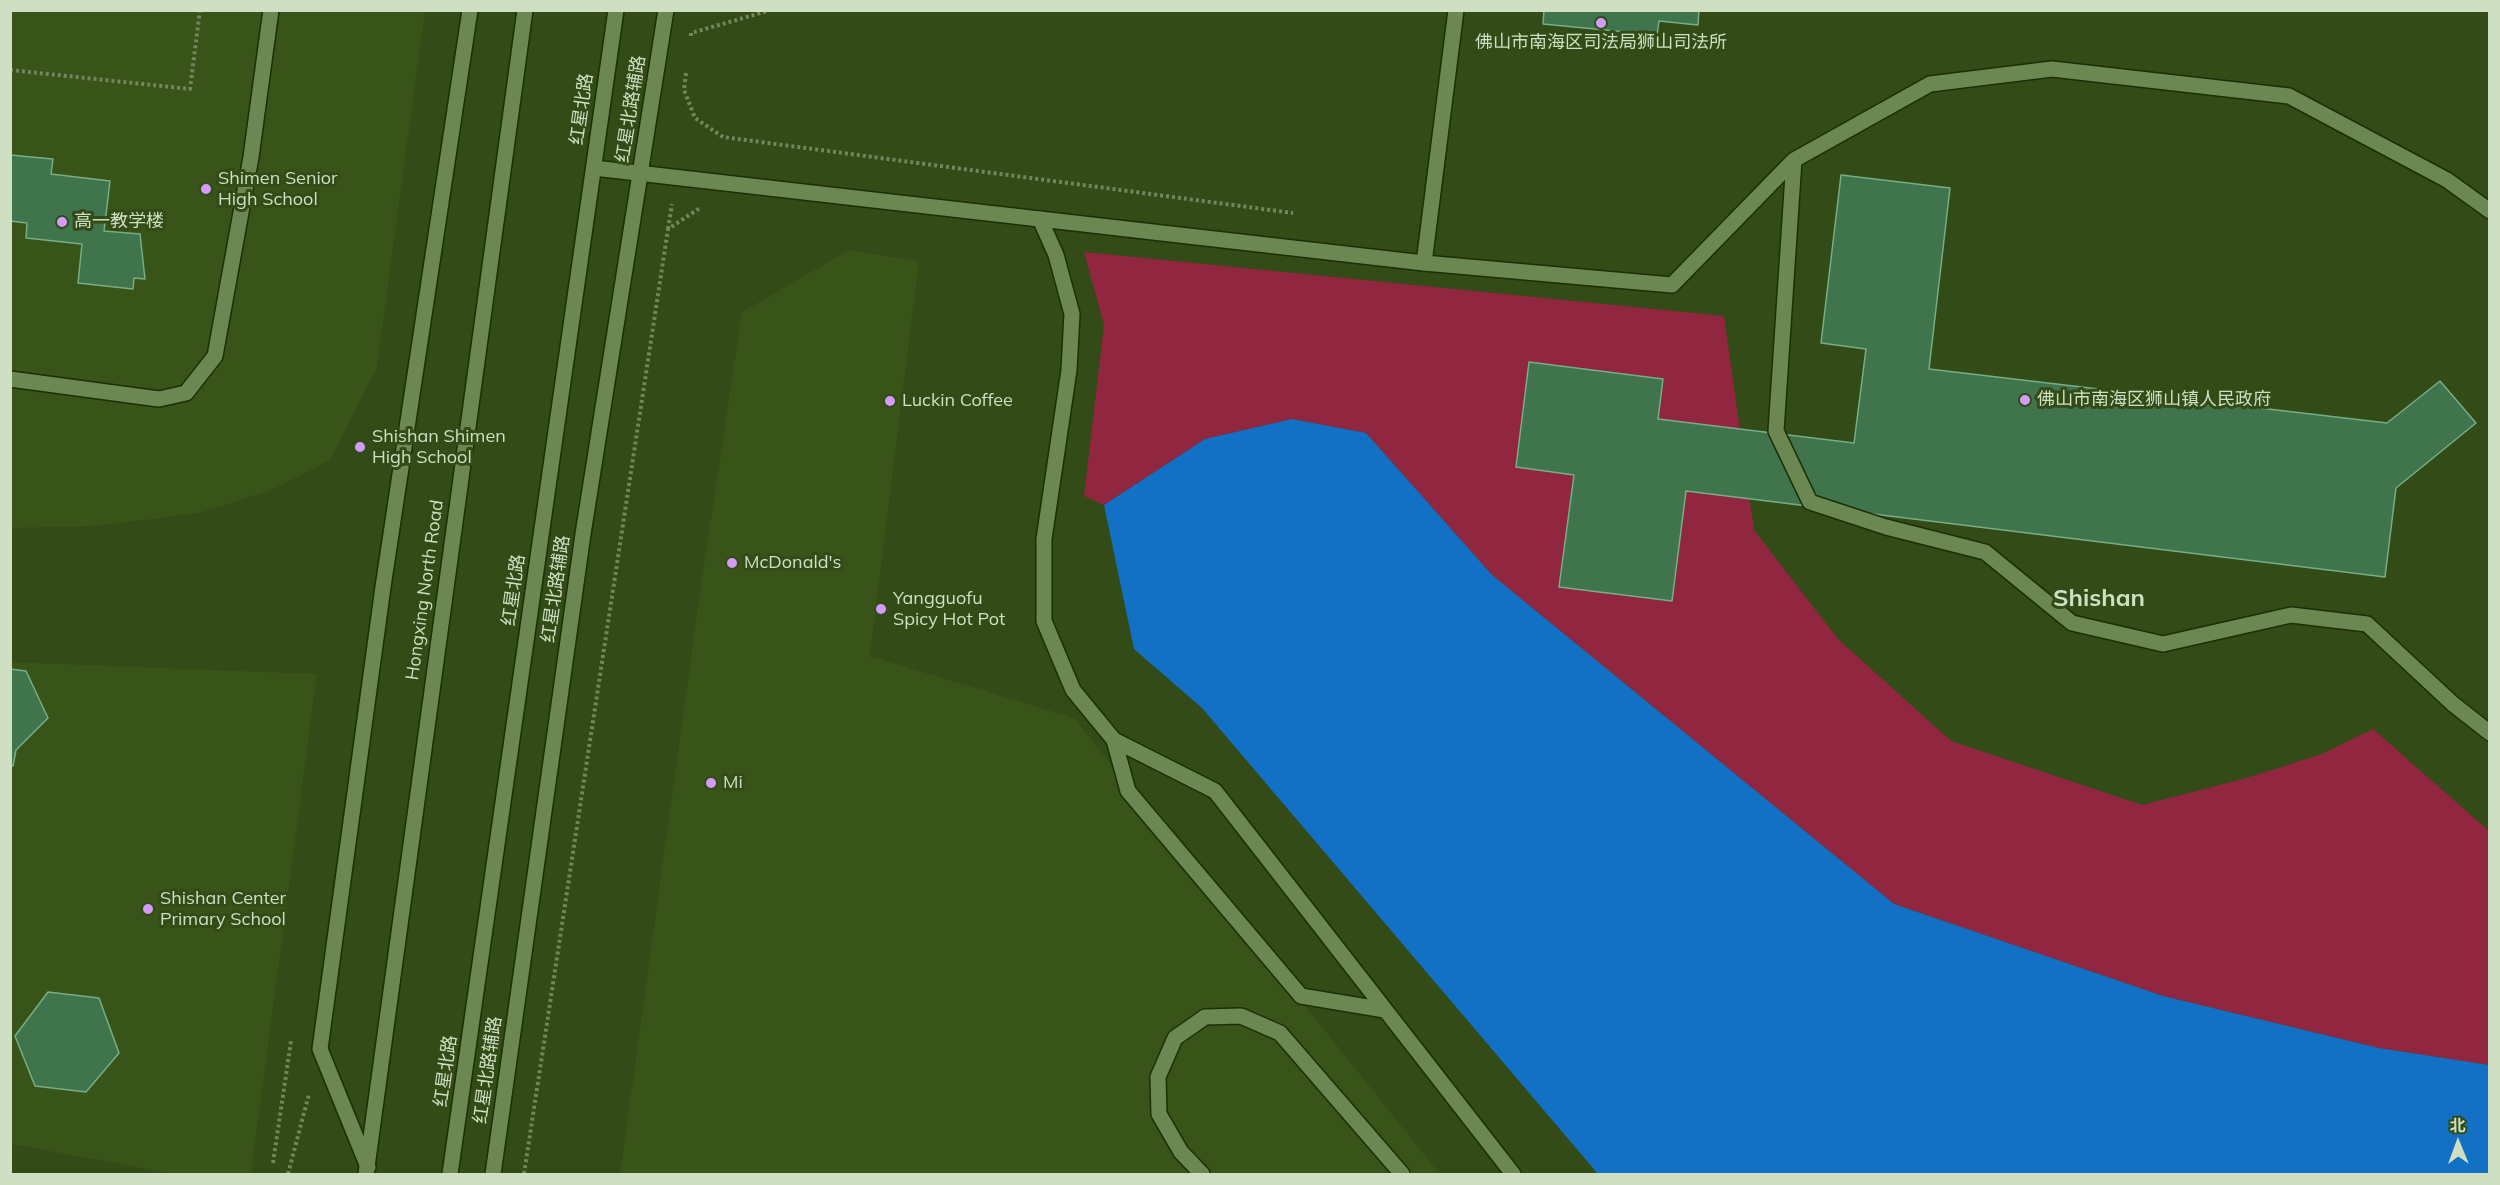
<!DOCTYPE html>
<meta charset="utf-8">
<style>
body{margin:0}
#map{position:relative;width:2500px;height:1185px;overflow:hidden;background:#324b17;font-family:Mulish,"Noto Sans SC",sans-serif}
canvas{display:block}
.frame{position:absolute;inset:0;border:12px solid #cfdfc3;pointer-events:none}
.north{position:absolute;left:2428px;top:1113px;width:60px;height:60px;-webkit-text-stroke:4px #324b17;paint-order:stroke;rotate:359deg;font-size:16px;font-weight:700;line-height:24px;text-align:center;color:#cfdfc3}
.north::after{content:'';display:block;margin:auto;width:21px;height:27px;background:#cfdfc3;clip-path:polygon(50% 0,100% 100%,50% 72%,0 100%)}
</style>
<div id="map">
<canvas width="2500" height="1185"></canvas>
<div class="frame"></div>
<div class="north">北</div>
</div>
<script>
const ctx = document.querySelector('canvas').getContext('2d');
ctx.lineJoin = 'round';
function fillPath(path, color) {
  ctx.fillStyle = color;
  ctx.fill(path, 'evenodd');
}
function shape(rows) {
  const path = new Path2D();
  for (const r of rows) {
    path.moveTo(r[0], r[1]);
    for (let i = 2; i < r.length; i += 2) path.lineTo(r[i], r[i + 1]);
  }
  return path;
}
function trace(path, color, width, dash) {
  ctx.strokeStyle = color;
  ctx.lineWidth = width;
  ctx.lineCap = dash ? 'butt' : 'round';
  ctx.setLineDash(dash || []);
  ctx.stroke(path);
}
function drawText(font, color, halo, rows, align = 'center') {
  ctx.font = font + ' Mulish,"Noto Sans SC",sans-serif';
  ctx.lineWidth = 6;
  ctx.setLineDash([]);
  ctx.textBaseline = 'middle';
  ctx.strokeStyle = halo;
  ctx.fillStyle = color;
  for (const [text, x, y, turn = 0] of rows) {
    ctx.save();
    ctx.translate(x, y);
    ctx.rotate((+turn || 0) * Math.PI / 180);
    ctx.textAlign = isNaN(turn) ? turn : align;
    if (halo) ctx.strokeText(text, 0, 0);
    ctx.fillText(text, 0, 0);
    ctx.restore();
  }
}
const built = shape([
 [10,11,425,11,377,367,330,460,270,491,199,513,97,526,11,528],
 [849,250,919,261,870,656,1074,718,1440,1174,620,1174,701,585,742,312],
 [11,662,317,674,251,1174,174,1174,11,1144]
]);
const green = shape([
 [1084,252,1724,316,1754,530,1838,639,1951,741,2142,805,2243,779,2322,754,2373,729,2489,831,2489,1065,2379,1048,2163,996,1894,904,1492,575,1366,433,1292,419,1205,439,1104,505,1084,496,1104,325]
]);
const water = shape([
 [1292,419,1366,433,1492,575,1894,904,2163,996,2379,1048,2489,1065,2489,1174,1598,1174,1202,708,1134,649,1104,505,1205,439]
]);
const building = shape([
 [1544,10,1699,10,1698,25,1659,21,1657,35,1543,24,1544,10],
 [10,155,53,159,51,174,110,181,104,231,140,234,145,279,134,278,133,289,78,283,82,244,26,238,27,223,10,221,10,155],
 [1841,175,1950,188,1929,369,2387,423,2440,381,2476,423,2396,488,2385,577,1686,491,1672,601,1559,587,1574,475,1516,467,1529,362,1663,379,1658,419,1854,443,1866,349,1821,343,1841,175],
 [10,669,26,671,48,718,16,750,13,766,10,765,10,669],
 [48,992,99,998,119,1053,86,1092,35,1086,15,1036,48,992]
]);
const path = shape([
 [691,36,691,33,771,10],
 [10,70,190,89,200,10],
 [686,73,684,90,695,118,723,137,1293,213],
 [668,229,672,204],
 [273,1163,291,1041],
 [288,1174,309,1094],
 [524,1174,668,229,700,208]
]);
const service = shape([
 [1794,160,1776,431,1810,502,1886,527,1985,552,2072,623,2163,644,2291,615,2367,624,2453,704,2490,733],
 [1040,219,1056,255,1072,314,1069,370,1044,539,1044,621,1073,690,1114,740,1215,791,1513,1174],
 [1424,263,1672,285,1794,160,1930,84,2052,69,2289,96,2447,180,2490,211],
 [10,379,159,399,186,393,215,356,251,157,271,10],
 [1114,740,1128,791,1301,996,1385,1010],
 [368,1167,320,1049,383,587,470,10],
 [493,1174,583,534,666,10],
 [1202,1174,1181,1152,1159,1114,1158,1077,1175,1038,1205,1017,1241,1016,1280,1033,1402,1174]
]);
const minor = shape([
 [594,168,1424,263,1456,10]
]);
const secondary = shape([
 [366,1174,525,10],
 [450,1174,616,10]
]);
const markers = [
 [1601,23,6,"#d59bfa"],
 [206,189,6,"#d59bfa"],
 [62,222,6,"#d59bfa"],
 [2025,400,6,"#d59bfa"],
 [890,401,6,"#d59bfa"],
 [360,447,6,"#d59bfa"],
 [732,563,6,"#d59bfa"],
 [881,609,6,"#d59bfa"],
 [711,783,6,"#d59bfa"],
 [148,909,6,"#d59bfa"]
];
const poiNames = [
 ["佛山市南海区司法局狮山司法所",1601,43,"center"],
 ["Shimen Senior",218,179],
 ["High School",218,200],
 ["高一教学楼",74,222],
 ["佛山市南海区狮山镇人民政府",2037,400],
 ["Luckin Coffee",902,401],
 ["Shishan Shimen",372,437],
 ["High School",372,458],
 ["McDonald's",744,563],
 ["Yangguofu",893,599],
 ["Spicy Hot Pot",893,620],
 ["Mi",723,783],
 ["Shishan Center",160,899],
 ["Primary School",160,920]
];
const streetNames = [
 ["红星北路",582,109,-82],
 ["红星北路辅路",631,109,-81],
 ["红星北路辅路",556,589,-82],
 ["Hongxing North Road",425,590,-82],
 ["红星北路",514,590,-82],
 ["红星北路辅路",488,1070,-82],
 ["红星北路",446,1071,-82]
];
const districtNames = [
 ["Shishan",2099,599]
];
fillPath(built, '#385418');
fillPath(green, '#912640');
fillPath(water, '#1271c4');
fillPath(building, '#3f744d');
trace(building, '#78ae85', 1.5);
trace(service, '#1c2f07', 18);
trace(minor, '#1c2f07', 18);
trace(secondary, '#1c2f07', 18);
trace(path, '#71865c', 4, [3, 3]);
trace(service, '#6b8752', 15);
trace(minor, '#6b8752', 15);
trace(secondary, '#6b8752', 15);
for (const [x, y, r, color] of markers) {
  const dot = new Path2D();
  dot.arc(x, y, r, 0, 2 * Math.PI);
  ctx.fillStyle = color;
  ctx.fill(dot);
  trace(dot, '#324b17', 2);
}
drawText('18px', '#cfdfc3', '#324b17', poiNames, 'left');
drawText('18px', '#cfdfc3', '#324b17', streetNames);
drawText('bold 24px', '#cfdfc3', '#324b17', districtNames);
</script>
